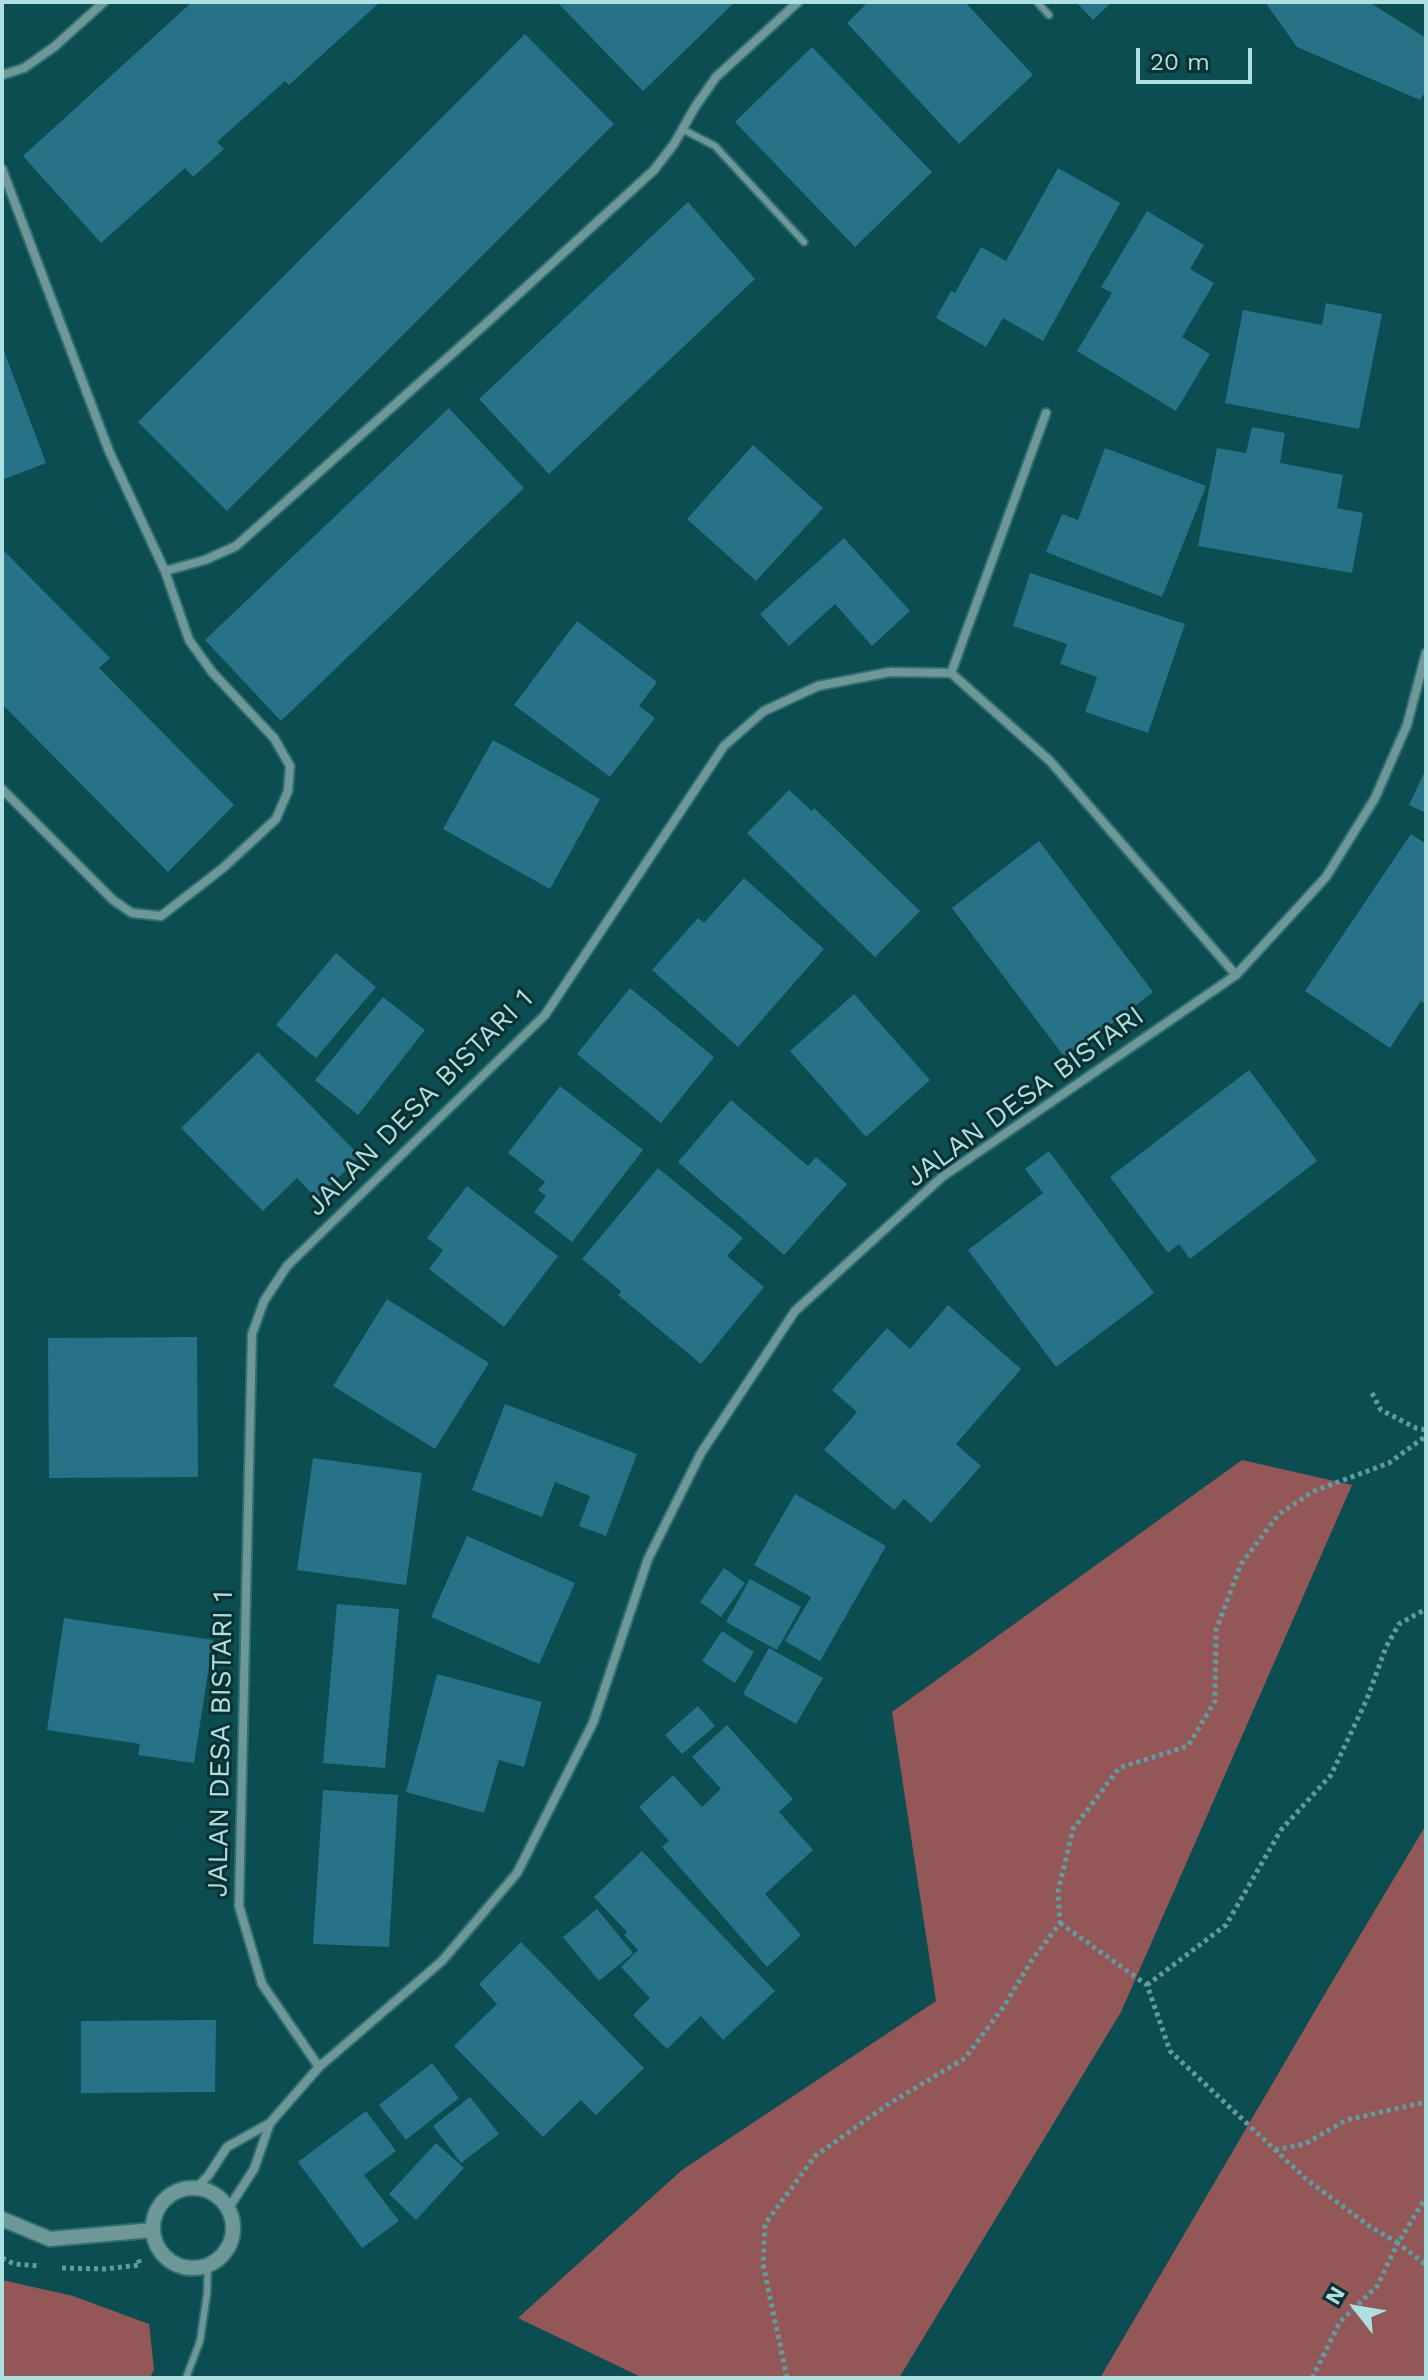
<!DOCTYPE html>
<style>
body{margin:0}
#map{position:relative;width:1428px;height:2380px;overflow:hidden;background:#0b4d50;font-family:"Work Sans",sans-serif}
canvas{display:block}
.frame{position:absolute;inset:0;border:4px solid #aedfe1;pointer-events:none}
.north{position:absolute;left:1316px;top:2268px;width:80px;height:80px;-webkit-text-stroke:6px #0b3032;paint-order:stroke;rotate:301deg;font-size:22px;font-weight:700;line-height:32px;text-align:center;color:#aedfe1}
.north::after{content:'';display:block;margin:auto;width:28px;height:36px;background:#aedfe1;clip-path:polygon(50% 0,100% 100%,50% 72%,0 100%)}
.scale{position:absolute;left:1136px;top:48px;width:116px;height:36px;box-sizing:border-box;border:4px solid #aedfe1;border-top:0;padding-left:10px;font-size:24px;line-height:28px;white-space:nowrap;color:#aedfe1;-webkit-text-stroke:6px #0b3032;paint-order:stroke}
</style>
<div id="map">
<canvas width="1428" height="2380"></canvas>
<div class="frame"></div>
<div class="north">N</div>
<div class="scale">20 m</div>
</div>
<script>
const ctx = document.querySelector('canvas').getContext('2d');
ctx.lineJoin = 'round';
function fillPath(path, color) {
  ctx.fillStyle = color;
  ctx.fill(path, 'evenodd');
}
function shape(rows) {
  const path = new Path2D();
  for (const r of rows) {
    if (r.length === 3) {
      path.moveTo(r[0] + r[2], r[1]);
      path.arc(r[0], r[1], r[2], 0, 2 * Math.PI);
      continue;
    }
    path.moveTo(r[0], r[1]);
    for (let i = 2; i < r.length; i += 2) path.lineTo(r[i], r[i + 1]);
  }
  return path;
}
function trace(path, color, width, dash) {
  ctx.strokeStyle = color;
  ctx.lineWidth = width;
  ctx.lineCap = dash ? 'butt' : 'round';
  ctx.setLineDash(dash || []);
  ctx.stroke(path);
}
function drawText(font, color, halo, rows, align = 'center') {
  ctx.font = font + ' "Work Sans",sans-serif';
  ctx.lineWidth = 6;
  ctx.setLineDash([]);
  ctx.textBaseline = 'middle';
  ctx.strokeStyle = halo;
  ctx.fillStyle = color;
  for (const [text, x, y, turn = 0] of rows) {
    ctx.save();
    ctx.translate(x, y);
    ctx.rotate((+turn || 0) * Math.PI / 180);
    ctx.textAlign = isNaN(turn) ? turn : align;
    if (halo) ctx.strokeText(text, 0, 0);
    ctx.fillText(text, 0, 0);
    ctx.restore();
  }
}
const green = shape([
 [1242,1460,1352,1485,1121,2012,899,2378,643,2378,518,2318,682,2170,936,2001,892,1712],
 [1426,1825,1426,2378,1100,2378,1329,1987],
 [2,2280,73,2296,149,2324,154,2369,150,2378,2,2378]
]);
const building = shape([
 [192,2,380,2,289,85,285,81,217,142,224,149,193,177,185,168,101,243,23,156],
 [557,2,735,2,643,91],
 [868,2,965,2,1033,75,959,144,847,23],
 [1076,2,1112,2,1093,20],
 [1265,2,1369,2,1426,38,1426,91,1420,100,1297,47],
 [525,34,614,124,227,511,138,422],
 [812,47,932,172,855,247,735,122],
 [1058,168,1120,203,1043,341,1003,318,986,347,936,318,951,291,955,293,981,247,1006,261],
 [688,202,755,279,549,474,479,399],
 [1147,211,1204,245,1190,269,1214,283,1182,337,1210,354,1176,411,1077,351,1112,293,1101,287],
 [1326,303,1382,314,1359,429,1225,403,1243,310,1322,325],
 [2,346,46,463,2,480],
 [449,408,524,488,281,721,205,640],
 [1252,427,1285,433,1280,463,1343,475,1337,508,1363,513,1352,573,1198,546,1217,448,1246,453],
 [753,445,823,508,756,581,687,519],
 [1105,448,1206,486,1162,597,1046,552,1062,514,1078,520],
 [844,538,910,611,872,646,835,604,789,646,760,614],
 [2,549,110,658,99,668,234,805,168,872,2,704],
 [1030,573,1185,624,1148,733,1085,712,1097,677,1060,664,1067,644,1013,626],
 [577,621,657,682,639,706,655,718,610,777,514,705],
 [493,740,600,799,550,889,443,829],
 [1426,769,1426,813,1409,805],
 [789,790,812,811,814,808,920,911,875,957,747,833],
 [1411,834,1426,844,1426,1005,1421,1001,1390,1048,1305,991],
 [1039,841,1153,992,1066,1059,952,908],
 [744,878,824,949,738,1047,652,970,698,918,704,923],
 [336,953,376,987,316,1058,276,1025],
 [630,988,714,1057,661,1123,577,1054],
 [854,994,930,1080,866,1137,790,1051],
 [383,997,425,1030,358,1115,315,1080],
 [258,1052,360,1156,317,1199,297,1178,263,1211,181,1128],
 [1249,1070,1317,1161,1190,1259,1179,1244,1168,1253,1110,1177],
 [560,1086,643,1150,572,1242,534,1212,546,1196,538,1190,545,1182,508,1153],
 [731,1100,808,1166,816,1157,847,1184,784,1255,678,1162],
 [1049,1151,1154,1293,1056,1367,968,1250,1043,1193,1025,1169],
 [658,1168,743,1238,727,1256,764,1287,701,1364,618,1295,621,1291,582,1259],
 [467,1186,558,1256,504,1327,429,1269,443,1250,427,1238],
 [387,1299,489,1363,435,1449,333,1386],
 [948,1305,1021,1369,956,1444,981,1466,931,1523,904,1499,894,1510,824,1450,857,1412,832,1390,887,1328,910,1349],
 [197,1337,198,1477,49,1478,48,1338],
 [505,1404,637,1454,606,1536,579,1526,590,1496,555,1482,542,1517,472,1490],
 [313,1458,422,1473,406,1585,297,1570],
 [795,1494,886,1546,820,1661,785,1641,811,1597,754,1565],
 [467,1536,575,1583,539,1664,431,1617],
 [724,1568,745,1583,721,1617,700,1602],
 [750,1579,801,1607,777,1650,726,1622],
 [337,1604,399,1609,385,1768,323,1763],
 [64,1618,213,1640,194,1763,138,1755,140,1744,47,1730],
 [722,1631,754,1652,735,1683,702,1661],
 [769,1648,823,1678,796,1724,743,1694],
 [437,1674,542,1702,524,1767,499,1760,484,1813,406,1792],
 [698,1706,715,1726,682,1754,665,1735],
 [727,1725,793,1799,779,1812,813,1850,765,1894,801,1935,767,1967,662,1847,669,1841,639,1807,673,1775,702,1807,721,1789,692,1757],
 [323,1790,398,1795,389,1947,313,1944],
 [642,1851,775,1991,723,2040,701,2016,667,2049,633,2015,650,1998,621,1967,638,1950,624,1935,627,1932,594,1897],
 [597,1909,633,1953,599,1981,563,1937],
 [521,1942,644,2068,596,2115,581,2100,543,2137,454,2046,497,2004,479,1984],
 [216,2020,215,2092,81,2093,81,2021],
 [432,2063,459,2098,406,2140,379,2105],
 [470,2097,499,2134,461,2163,433,2126],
 [366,2111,396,2151,364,2175,399,2221,362,2248,298,2162],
 [436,2143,464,2168,416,2220,389,2194]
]);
const path = shape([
 [1372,1393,1381,1410,1416,1428,1426,1430],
 [1060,1923,1147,1985,1170,2051,1306,2179,1369,2226,1398,2243,1426,2197],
 [1147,1985,1226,1925,1281,1830,1331,1775,1367,1699,1386,1647,1399,1624,1426,1609],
 [1275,2150,1305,2144,1346,2120,1426,2102],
 [2,2258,14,2264,40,2266],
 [62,2268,104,2269,140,2265,138,2258],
 [787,2378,763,2264,765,2224,815,2156,887,2105,965,2058,1004,2006,1032,1960,1060,1923,1058,1892,1073,1829,1119,1768,1188,1746,1215,1701,1216,1630,1241,1564,1279,1514,1314,1491,1389,1463,1426,1436],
 [1312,2378,1340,2322,1377,2286,1398,2243,1426,2265]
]);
const service = shape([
 [1037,2,1049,15],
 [682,129,715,146,804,242],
 [186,2378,200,2341,207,2294,208,2265]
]);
const minor = shape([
 [2,75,24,68,54,47,104,2],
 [2,169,109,451,165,571,189,640,212,672,274,738,290,766,288,791,276,819,223,868,161,916,132,913,113,900,2,789],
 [165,571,205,560,236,546,490,320,654,170,674,144,695,107,716,77,798,2],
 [951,673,1046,413],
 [319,2067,262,1984,239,1906,252,1334,264,1301,287,1266,545,1015,724,746,764,711,818,686,890,672,951,673,1050,761,1236,975],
 [270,2123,319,2067,442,1961,517,1873,593,1723,648,1559,701,1453,795,1311,942,1177,1236,975,1326,877,1375,798,1407,725,1426,653],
 [195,2189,208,2176,227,2147,270,2123,254,2169,228,2209]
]);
const tertiary = shape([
 [193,2228,40],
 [2,2219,50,2239,153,2230]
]);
const streetNames = [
 ["JALAN DESA BISTARI",1025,1097,-36],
 ["JALAN DESA BISTARI 1",420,1103,-45],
 ["JALAN DESA BISTARI 1",221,1744,-89]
];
fillPath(green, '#935758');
fillPath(building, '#277286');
trace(service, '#2f6d70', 10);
trace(minor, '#2f6d70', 12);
trace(tertiary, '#2f6d70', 18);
trace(path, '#629b9e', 5, [4, 4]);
trace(service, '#6e9798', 6);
trace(minor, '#6e9798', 8);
trace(tertiary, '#6e9798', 14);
drawText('28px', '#aedfe1', '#0b3032', streetNames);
</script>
